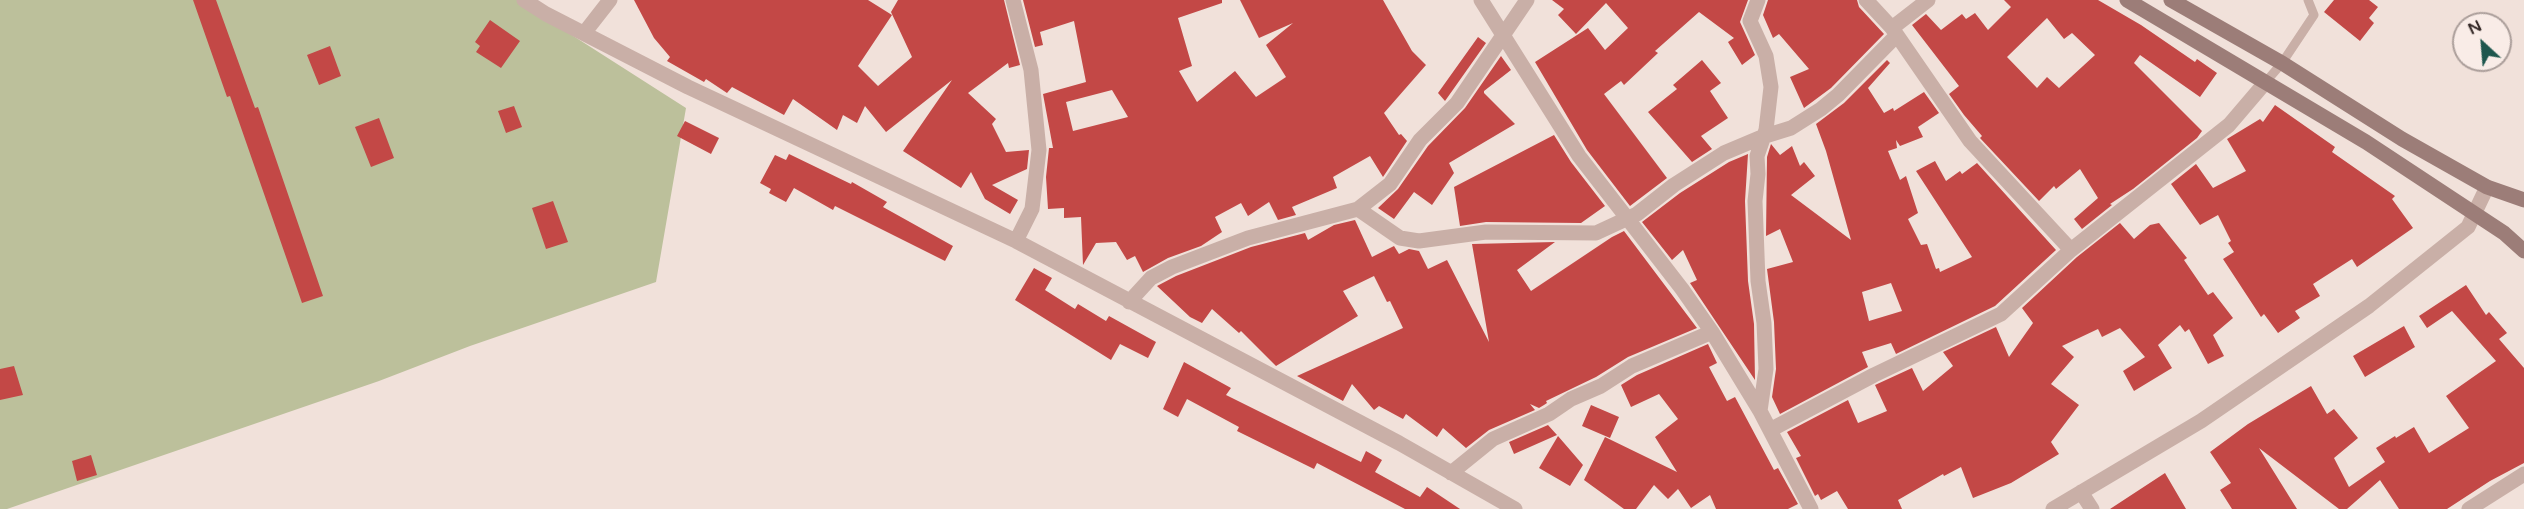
<!DOCTYPE html>
<style>
body{margin:0}
#map{position:relative;width:2524px;height:509px;overflow:hidden;background:#f1e1da;font-family:"Varela Round",sans-serif}
canvas{display:block}
.north{position:absolute;left:2452px;top:12px;width:60px;height:60px;box-sizing:border-box;background:#f9ece7;border:2px solid #ab9e9a;border-radius:50%;rotate:334deg;font-size:16px;font-weight:700;line-height:24px;text-align:center;color:#352927}
.north::after{content:'';display:block;margin:auto;width:21px;height:27px;background:#1e564d;clip-path:polygon(50% 0,100% 100%,50% 72%,0 100%)}
</style>
<div id="map">
<canvas width="2524" height="509"></canvas>
<div class="north">N</div>
</div>
<script>
const ctx = document.querySelector('canvas').getContext('2d');
ctx.lineJoin = 'round';
function fillPath(path, color) {
  ctx.fillStyle = color;
  ctx.fill(path, 'evenodd');
}
function shape(rows) {
  const path = new Path2D();
  for (const r of rows) {
    path.moveTo(r[0], r[1]);
    for (let i = 2; i < r.length; i += 2) path.lineTo(r[i], r[i + 1]);
  }
  return path;
}
function trace(path, color, width, dash) {
  ctx.strokeStyle = color;
  ctx.lineWidth = width;
  ctx.lineCap = dash ? 'butt' : 'round';
  ctx.setLineDash(dash || []);
  ctx.stroke(path);
}
const green = shape([
 [0,0,517,0,686,108,656,282,470,346,379,381,7,509,0,509]
]);
const building = shape([
 [193,0,216,0,255,108,258,107,323,296,302,303,230,96,227,97],
 [634,0,868,0,892,15,858,66,878,86,912,57,891,12,898,0,1004,0,1020,65,1009,68,1008,63,968,93,996,119,992,124,1006,152,1029,150,1027,169,992,185,1018,200,1010,214,985,199,971,172,961,188,903,151,952,80,886,132,865,106,857,123,843,115,837,130,793,99,784,115,732,87,727,93,706,79,704,82,667,61,670,57,654,38],
 [1023,0,1222,0,1222,3,1178,18,1192,66,1179,71,1197,102,1235,71,1256,97,1286,77,1266,45,1293,23,1259,38,1240,0,1383,0,1412,51,1426,65,1384,113,1399,135,1401,134,1407,141,1383,177,1370,156,1333,177,1337,188,1292,207,1296,215,1278,220,1269,202,1248,216,1241,203,1215,217,1222,232,1201,246,1168,258,1143,272,1135,256,1127,260,1116,242,1096,243,1083,265,1081,217,1064,218,1064,208,1048,209,1046,177,1049,148,1053,148,1043,94,1086,82,1074,21,1040,32,1043,45,1035,47],
 [1112,90,1128,117,1073,131,1066,102],
 [1552,0,1748,0,1740,22,1755,55,1742,65,1728,42,1734,38,1699,12,1655,51,1658,53,1624,85,1621,81,1604,94,1667,178,1630,206,1587,150,1535,62,1588,28,1605,50,1628,28,1606,3,1576,34,1558,15,1564,9],
 [1768,0,1857,0,1859,7,1884,34,1831,88,1804,108,1790,77,1809,69,1779,34,1773,38,1763,15],
 [2004,0,2098,0,2141,25,2195,62,2197,59,2217,73,2200,97,2140,55,2134,63,2202,131,2197,138,2133,189,2110,204,2112,205,2082,229,2074,219,2098,198,2080,169,2056,189,2054,186,2039,201,1980,138,1982,136,1964,115,1949,94,1959,86,1912,25,1926,14,1941,30,1962,14,1966,19,1975,13,1988,30,2011,7],
 [2047,18,2064,39,2072,33,2095,55,2059,88,2047,77,2037,88,2007,57],
 [2334,0,2369,0,2378,7,2369,18,2374,23,2360,41,2324,12],
 [490,20,520,41,501,68,476,52,480,46,475,42],
 [1478,37,1486,43,1445,101,1438,93],
 [330,46,341,76,319,85,307,55],
 [1501,56,1511,70,1484,91,1484,93,1515,124,1449,163,1454,173,1432,205,1414,192,1394,219,1378,208,1398,189,1428,146,1465,108],
 [1702,60,1721,83,1710,91,1728,118,1701,136,1712,149,1692,162,1648,112,1677,89,1673,85],
 [1887,60,1890,63,1868,88,1884,113,1893,108,1894,111,1924,92,1939,113,1918,127,1923,137,1900,146,1896,140,1897,148,1888,151,1900,180,1906,176,1918,213,1908,219,1921,245,1927,244,1936,269,1939,268,1940,272,1972,257,1916,171,1935,161,1946,181,1960,171,1962,174,1977,163,2056,250,1995,306,1896,354,1891,343,1862,352,1868,367,1780,414,1772,397,1776,369,1774,322,1767,269,1793,262,1780,229,1766,236,1767,157,1771,144,1780,155,1792,146,1800,166,1804,162,1815,176,1791,195,1851,240,1826,151,1816,124,1844,103],
 [1891,283,1902,311,1869,321,1862,292],
 [2275,105,2335,147,2332,152,2395,196,2392,199,2413,228,2357,267,2352,259,2313,284,2320,296,2295,311,2300,318,2278,333,2264,314,2261,317,2223,259,2234,252,2228,243,2231,241,2218,215,2200,225,2171,184,2196,164,2213,188,2246,171,2227,139,2260,119,2263,122],
 [514,106,522,127,506,133,498,111],
 [379,118,394,158,371,167,355,127],
 [685,121,719,138,711,154,677,136],
 [1554,135,1571,162,1605,206,1581,223,1486,222,1460,226,1454,187],
 [789,154,851,184,852,182,887,202,883,207,953,246,945,261,835,206,833,210,794,188,786,202,769,193,771,189,760,183,775,155,786,160],
 [1748,154,1745,201,1748,281,1754,324,1755,380,1690,283,1697,280,1683,250,1672,260,1642,222,1680,193,1729,162],
 [553,201,568,242,546,249,532,208],
 [1355,220,1372,257,1394,246,1399,254,1409,249,1419,251,1428,269,1447,260,1489,342,1472,244,1555,242,1517,270,1531,291,1612,237,1624,231,1697,328,1628,357,1596,377,1546,401,1547,403,1544,405,1539,408,1530,404,1535,410,1489,430,1466,448,1443,428,1437,437,1406,414,1403,419,1379,406,1374,410,1352,384,1343,401,1297,376,1403,328,1390,301,1387,302,1374,276,1343,291,1358,316,1276,366,1241,331,1239,333,1212,309,1202,323,1190,317,1157,286,1176,276,1251,247,1305,233,1308,240,1334,225],
 [2120,223,2134,239,2150,225,2159,223,2187,258,2184,260,2208,295,2213,292,2233,318,2213,335,2224,356,2208,364,2189,329,2185,332,2180,325,2158,345,2172,368,2134,391,2123,371,2145,357,2120,328,2102,337,2098,329,2062,346,2074,357,2051,384,2079,405,2051,442,2059,454,2011,483,1973,498,1961,467,1944,476,1943,474,1898,500,1902,509,1848,509,1837,491,1821,500,1818,494,1815,496,1796,458,1801,456,1787,432,1848,400,1858,423,1887,411,1875,385,1912,368,1923,391,1953,366,1943,352,1996,327,2009,357,2033,323,2022,308,2077,257],
 [1034,268,1052,278,1045,290,1075,309,1078,304,1106,321,1109,316,1156,342,1148,358,1120,344,1111,360,1015,300],
 [2466,285,2486,315,2489,312,2507,333,2499,339,2524,368,2524,463,2490,481,2447,509,2399,509,2380,480,2347,509,2339,509,2259,448,2297,509,2232,509,2220,490,2231,483,2210,452,2248,424,2311,386,2327,414,2334,409,2358,438,2334,458,2349,487,2385,462,2376,448,2395,436,2396,438,2414,427,2429,453,2469,428,2446,396,2496,361,2452,311,2427,328,2419,316],
 [2404,326,2415,347,2365,377,2353,356],
 [1708,344,1717,363,1709,367,1727,401,1735,397,1774,470,1778,468,1798,504,1788,509,1716,509,1710,495,1691,508,1678,489,1668,499,1654,485,1636,509,1624,509,1584,480,1605,437,1677,472,1655,437,1678,419,1659,394,1631,407,1621,385,1637,375],
 [1184,362,1231,388,1226,395,1361,462,1366,451,1382,460,1375,472,1420,497,1427,487,1460,509,1405,509,1317,463,1314,469,1237,431,1239,427,1187,399,1178,417,1163,409],
 [14,366,23,395,0,400,0,369],
 [1591,405,1619,417,1610,438,1582,426],
 [1548,425,1557,435,1514,454,1509,442],
 [1558,436,1583,465,1570,486,1539,468],
 [91,455,97,475,77,481,72,461],
 [2165,473,2186,509,2110,509]
]);
const lane = shape([
 [2264,84,2282,63,2314,15,2308,0]
]);
const street = shape([
 [524,0,546,14,688,87,1016,241,1399,443,1515,509],
 [1013,0,1031,70,1039,150,1032,209,1016,241],
 [1481,0,1579,156,1682,289,1712,332,1760,411,1811,509],
 [1758,0,1750,21,1766,56,1771,87,1766,130,1757,156,1758,174,1755,201,1758,281,1764,323,1766,369,1760,411],
 [1866,0,1892,28,1970,141,2071,250],
 [1892,28,1928,0],
 [585,32,610,0],
 [1358,209,1390,184,1420,140,1457,103,1527,0],
 [1129,302,1151,278,1172,267,1248,238,1358,209,1400,238,1419,241,1486,232,1596,233,1637,214,1674,185,1724,153,1762,137,1791,128,1821,109,1838,95,1897,35],
 [1770,430,1874,375,2001,314,2071,250,2229,125,2264,84],
 [1451,473,1493,439,1549,414,1571,399,1601,386,1632,366,1712,332],
 [2081,492,2092,509],
 [2053,509,2201,421,2369,306,2468,227,2487,187],
 [2469,509,2524,474]
]);
const secondary = shape([
 [2127,0,2366,142,2504,233,2524,251],
 [2171,0,2282,63,2402,139,2487,187,2524,200]
]);
fillPath(green, '#bcc09b');
fillPath(building, '#c34846');
trace(lane, '#c9afa7', 9);
trace(street, '#c9afa7', 15);
trace(secondary, '#9c7d78', 15);
</script>
